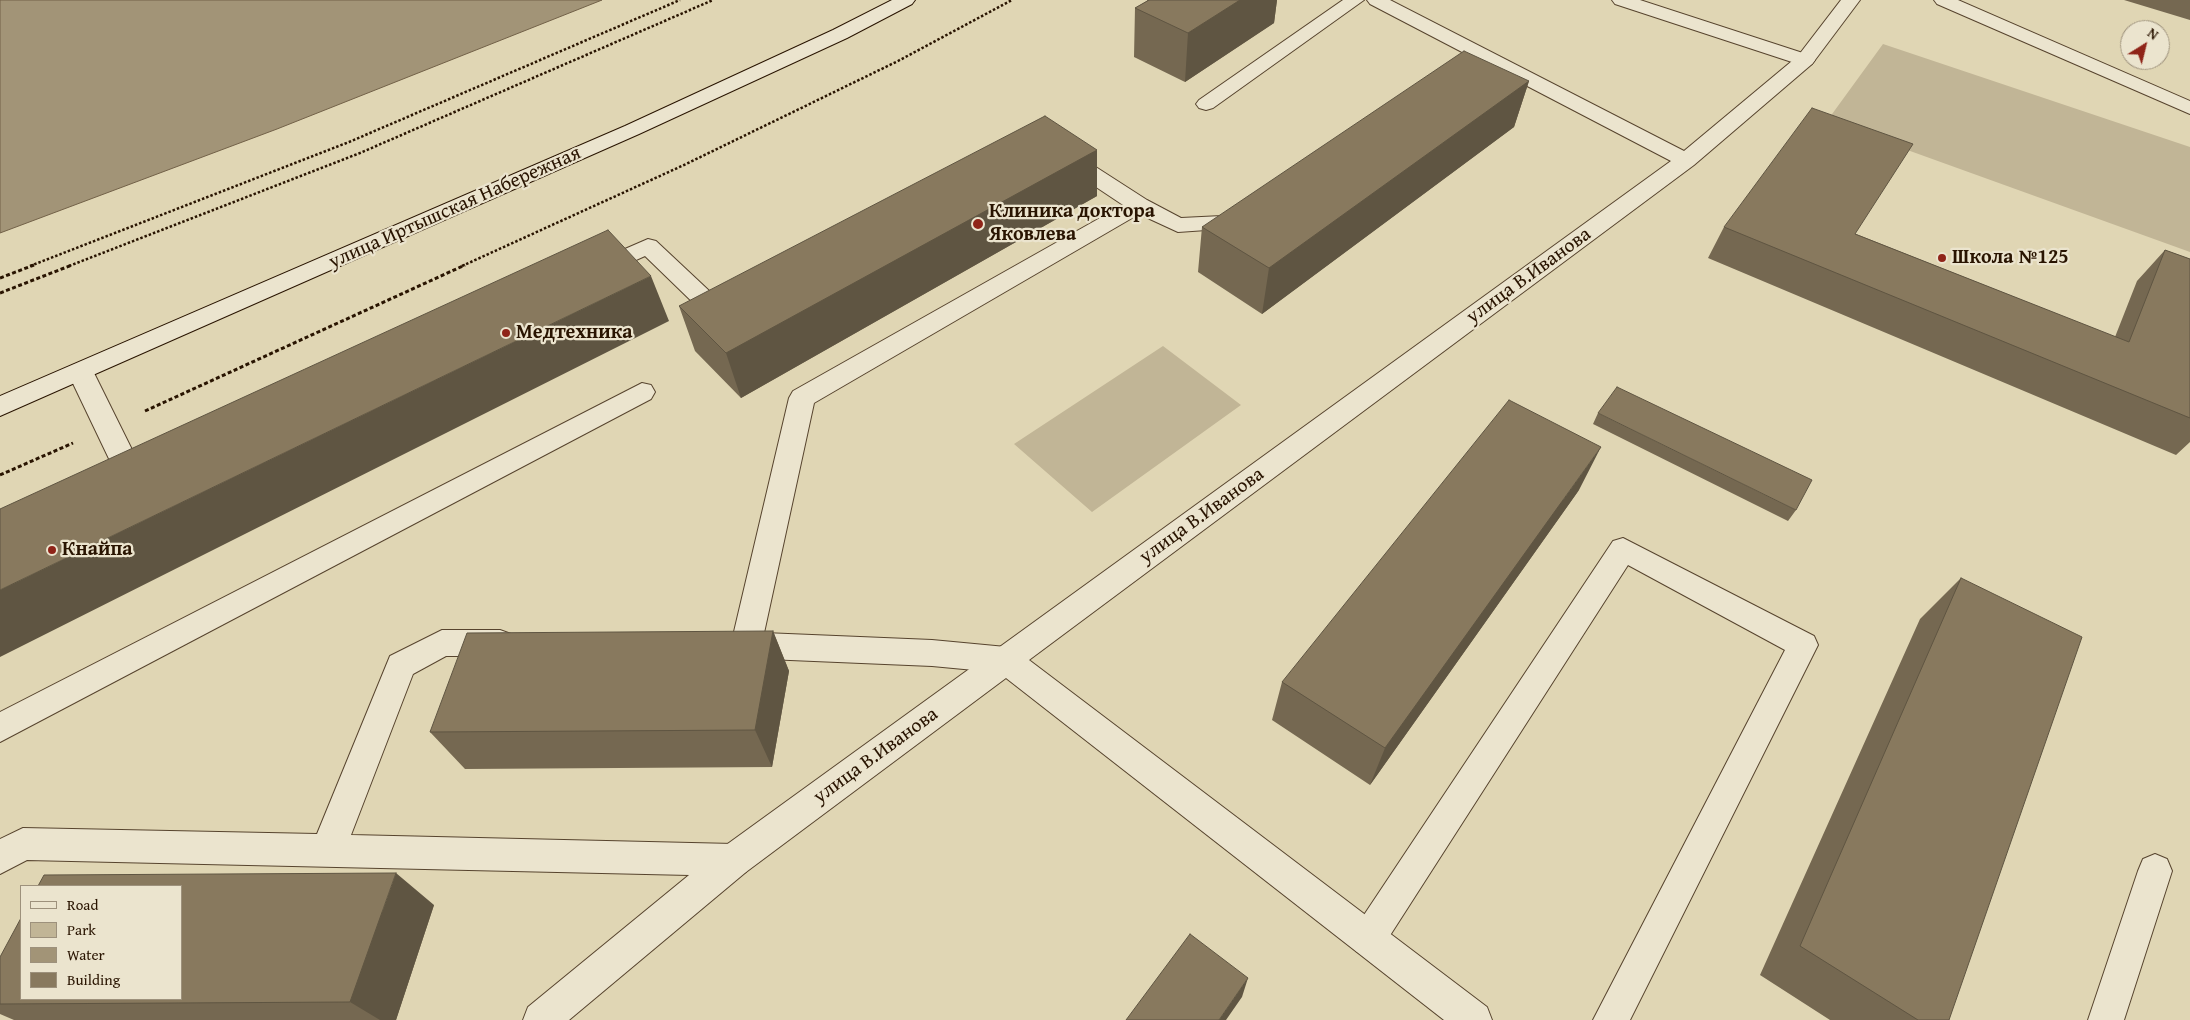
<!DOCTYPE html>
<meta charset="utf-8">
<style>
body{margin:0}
#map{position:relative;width:2190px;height:1020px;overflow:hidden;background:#e0d6b4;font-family:"Gentium Book Plus",serif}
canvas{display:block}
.legend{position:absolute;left:20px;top:885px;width:162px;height:115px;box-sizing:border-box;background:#ebe4ce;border:1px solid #9d917c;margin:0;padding:6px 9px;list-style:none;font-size:15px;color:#291401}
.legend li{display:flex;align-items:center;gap:10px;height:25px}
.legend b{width:25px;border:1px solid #9d917c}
.north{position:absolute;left:2120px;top:20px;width:50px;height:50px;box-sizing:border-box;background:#ebe4ce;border:1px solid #9d917c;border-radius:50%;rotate:36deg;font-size:14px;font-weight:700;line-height:20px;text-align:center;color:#291401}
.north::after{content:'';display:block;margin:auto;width:18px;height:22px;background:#8f2418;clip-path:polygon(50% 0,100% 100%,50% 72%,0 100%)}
</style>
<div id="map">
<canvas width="2190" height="1020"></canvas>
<ul class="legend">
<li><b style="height:6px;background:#ebe4ce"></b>Road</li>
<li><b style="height:14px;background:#c1b596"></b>Park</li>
<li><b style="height:14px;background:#a29477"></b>Water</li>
<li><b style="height:14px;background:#88795e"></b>Building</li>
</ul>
<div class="north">N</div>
</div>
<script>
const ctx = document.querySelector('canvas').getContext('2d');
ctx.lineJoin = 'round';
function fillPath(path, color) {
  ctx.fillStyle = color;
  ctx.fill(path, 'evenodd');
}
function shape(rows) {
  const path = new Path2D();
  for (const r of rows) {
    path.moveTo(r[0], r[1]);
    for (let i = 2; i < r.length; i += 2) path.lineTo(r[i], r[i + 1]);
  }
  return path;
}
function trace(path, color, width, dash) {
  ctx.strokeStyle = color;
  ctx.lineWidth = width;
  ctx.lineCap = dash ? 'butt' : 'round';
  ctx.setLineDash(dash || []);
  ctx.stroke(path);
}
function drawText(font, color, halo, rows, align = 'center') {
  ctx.font = font + ' "Gentium Book Plus",serif';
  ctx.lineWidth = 4.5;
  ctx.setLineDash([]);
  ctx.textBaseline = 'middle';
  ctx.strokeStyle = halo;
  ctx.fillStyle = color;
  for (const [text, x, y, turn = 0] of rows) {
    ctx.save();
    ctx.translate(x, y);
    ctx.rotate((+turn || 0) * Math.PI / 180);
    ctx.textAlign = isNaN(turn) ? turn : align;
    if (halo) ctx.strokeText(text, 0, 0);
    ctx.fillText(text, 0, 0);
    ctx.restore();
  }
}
const green = shape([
 [1883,44,2190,147,2190,252,1827,121],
 [1163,346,1241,405,1092,512,1014,444]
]);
const water = shape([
 [0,0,602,0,277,129,0,233,0,0]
]);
const pathFar1 = shape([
 [30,266,349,142,680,0],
 [69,266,360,153,713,0],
 [462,266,684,165,898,61,1012,0]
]);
const path = shape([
 [0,278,34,265],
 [0,293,72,265],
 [145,411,465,265],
 [0,475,73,443]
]);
const lane = shape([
 [1343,0,1364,0,1213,108,1206,110,1199,108,1196,104,1199,100,1343,0],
 [1612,0,1640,0,1812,56,1815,60,1812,64,1805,66,1798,64,1615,4,1612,0],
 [1067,152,1074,153,1147,200,1181,218,1222,216,1234,207,1242,205,1250,207,1253,212,1235,228,1178,232,1139,214,814,403,764,633,932,640,1006,647,1017,651,1021,660,1017,669,1006,673,932,666,743,658,732,654,728,645,733,636,789,398,793,391,1123,205,1060,163,1056,158,1060,153,1067,152],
 [648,239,656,241,720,301,729,298,737,300,741,306,737,312,718,321,710,319,645,256,596,278,588,275,584,270,588,265,648,239],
 [81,364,90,367,94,373,150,486,146,493,136,496,126,493,122,486,68,373,72,367,81,364],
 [642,383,651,385,655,392,651,399,0,742,0,712,642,383],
 [1623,538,1814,636,1818,645,1630,1020,1593,1020,1785,650,1628,565,1380,951,1368,957,1356,951,1350,939,1356,927,1613,541,1623,538],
 [442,630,500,630,511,634,515,643,511,652,500,656,446,656,413,674,351,835,734,844,746,848,751,860,746,872,734,876,27,860,0,874,0,839,23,828,317,834,390,656,442,630],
 [2155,854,2167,859,2172,871,2124,1020,2088,1020,2138,871,2143,859,2155,854]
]);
const street = shape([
 [1367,0,1390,0,1684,151,1798,56,1841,0,1860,0,1812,64,1694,165,1029,660,1487,1007,1492,1020,1444,1020,1006,678,746,872,569,1020,523,1020,528,1007,722,848,1671,161,1370,4,1367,0],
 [1934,0,1958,0,2190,101,2190,114,1937,4,1934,0]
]);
const secondary = shape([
 [892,0,915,0,912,4,847,38,639,134,0,416,0,396,625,126,833,30,892,0]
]);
const wall = shape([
 [1147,0,1277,0,1274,23,1185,82,1134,57,1135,8,1147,1],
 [2124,0,2190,0,2190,20],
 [1529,81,1514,127,1262,314,1198,272,1202,227],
 [1097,150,1097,196,741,398,695,351,679,306],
 [1724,227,1856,234,2115,337,2137,281,2165,250,2190,259,2190,442,2176,455,1708,258],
 [1598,413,1796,510,1788,521,1593,424],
 [1579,490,1370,785,1272,720,1282,682],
 [1961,578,1949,1020,1830,1020,1760,975,1920,619],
 [773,631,789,671,772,767,465,769,430,732],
 [434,905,396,1020,14,1020,0,1014,0,957]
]);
const shadedWall = shape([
 [1240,0,1277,0,1274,23,1185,82,1188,33],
 [1529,81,1514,127,1262,314,1269,268],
 [1097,150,1097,196,741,398,726,353],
 [651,276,669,321,0,657,0,590],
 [1601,447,1579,490,1370,785,1385,748],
 [773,631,789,671,772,767,755,730],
 [396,873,434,905,396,1020,380,1020,350,1002],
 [1248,978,1242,997,1226,1020,1219,1020]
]);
const building = shape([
 [1149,0,1240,0,1188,33,1135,8,1149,0],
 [1464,51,1529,81,1269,268,1202,227,1464,51],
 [1812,108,1913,144,1855,234,2129,342,2165,250,2190,259,2190,418,1724,227,1812,108],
 [1045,116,1097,150,726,353,679,306,1045,116],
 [608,230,651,276,0,590,0,509,608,230],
 [1617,387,1812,480,1796,510,1598,413,1617,387],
 [1509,400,1601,447,1385,748,1282,682,1509,400],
 [1961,578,2082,637,1949,1020,1918,1020,1800,946,1961,578],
 [773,631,755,730,430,732,467,633,773,631],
 [396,873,350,1002,0,1004,0,957,21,918,21,999,181,999,181,886,38,886,44,875,396,873],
 [1190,934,1248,978,1219,1020,1126,1020,1190,934]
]);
const markers = [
 [978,224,6,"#8f2418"],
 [1942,258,5,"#8f2418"],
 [506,333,5,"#8f2418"],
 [52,550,5,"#8f2418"]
];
const streetNames = [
 ["улица Иртышская Набережная",455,208,-24],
 ["улица В.Иванова",1529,276,-36],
 ["улица В.Иванова",1202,516,-36],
 ["улица В.Иванова",876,756,-36]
];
const poiNames = [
 ["Клиника доктора",989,212],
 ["Яковлева",989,235],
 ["Школа №125",1952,258],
 ["Медтехника",516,333],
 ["Кнайпа",62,550]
];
fillPath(green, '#c1b596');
fillPath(water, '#a29477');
trace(water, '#726148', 1);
trace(lane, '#57442e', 2);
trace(street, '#57442e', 2);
trace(secondary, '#291401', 2);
trace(pathFar1, '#291401', 2.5, [2.5, 2]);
trace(path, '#291401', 3, [4, 2.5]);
fillPath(lane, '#ebe4ce');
fillPath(street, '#ebe4ce');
fillPath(secondary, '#ebe4ce');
fillPath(wall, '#756851');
fillPath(shadedWall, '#5f5542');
fillPath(building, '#88795e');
trace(building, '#5f5542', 1);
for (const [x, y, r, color] of markers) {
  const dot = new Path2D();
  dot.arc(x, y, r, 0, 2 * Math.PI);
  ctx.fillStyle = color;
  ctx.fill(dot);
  trace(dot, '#ebe4ce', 2);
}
drawText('20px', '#291401', '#ebe4ce', streetNames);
drawText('bold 20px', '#291401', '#ebe4ce', poiNames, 'left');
</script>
